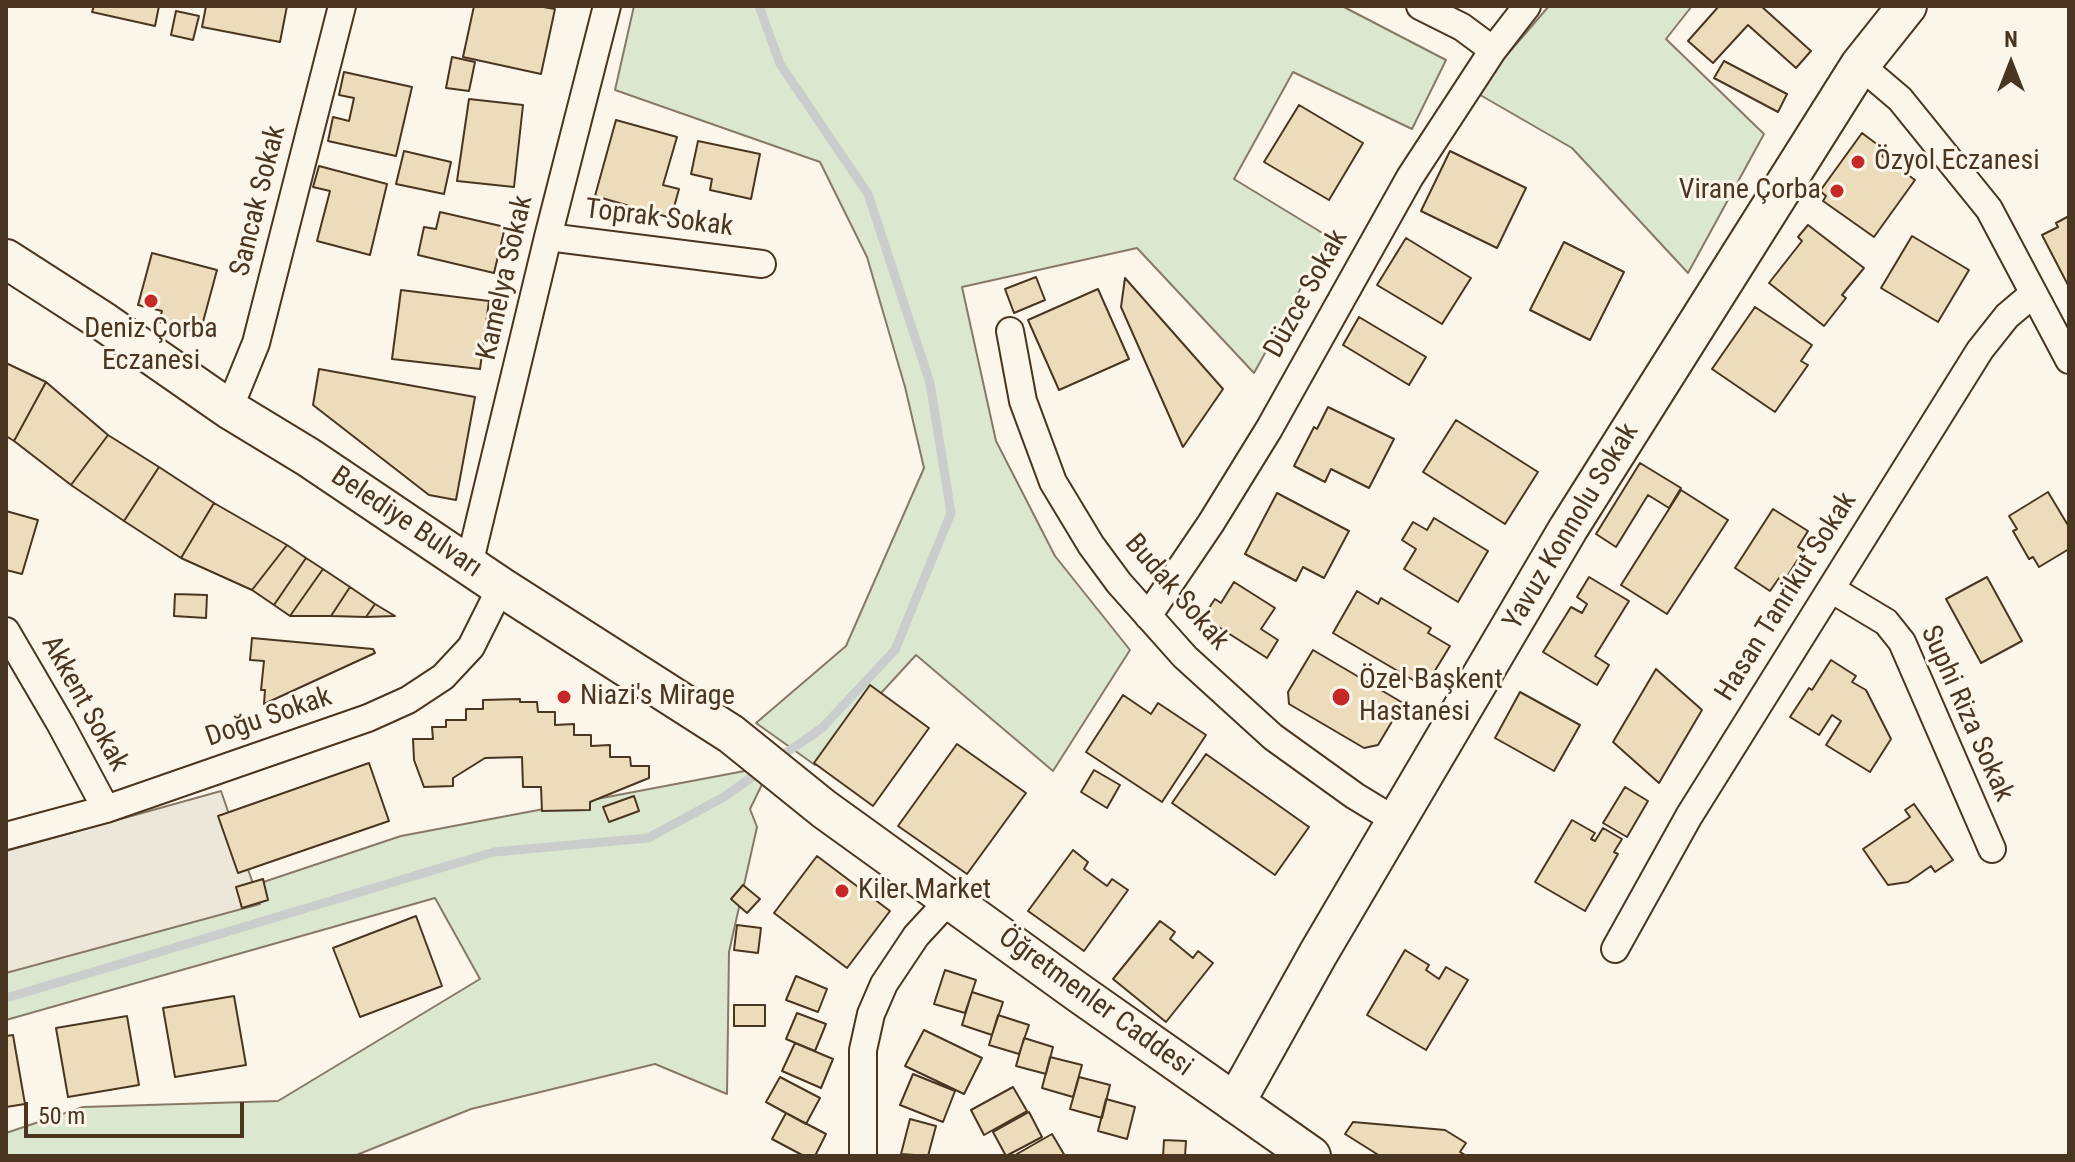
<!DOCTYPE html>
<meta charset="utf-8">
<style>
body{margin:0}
#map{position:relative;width:2075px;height:1162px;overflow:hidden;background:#fbf6e9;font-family:"Roboto Condensed",sans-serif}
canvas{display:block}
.frame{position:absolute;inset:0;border:8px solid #4a3520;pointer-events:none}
.north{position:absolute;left:1971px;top:24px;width:80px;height:80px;-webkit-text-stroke:6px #fbf6e9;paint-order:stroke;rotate:0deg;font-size:22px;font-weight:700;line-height:32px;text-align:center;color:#4a3520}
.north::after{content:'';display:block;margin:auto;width:28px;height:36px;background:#4a3520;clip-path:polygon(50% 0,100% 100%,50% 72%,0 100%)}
.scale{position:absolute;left:24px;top:1102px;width:220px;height:36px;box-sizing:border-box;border:4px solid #4a3520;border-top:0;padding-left:10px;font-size:24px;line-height:28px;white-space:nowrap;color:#4a3520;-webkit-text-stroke:6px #fbf6e9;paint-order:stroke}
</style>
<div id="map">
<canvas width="2075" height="1162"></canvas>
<div class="frame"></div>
<div class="north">N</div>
<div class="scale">50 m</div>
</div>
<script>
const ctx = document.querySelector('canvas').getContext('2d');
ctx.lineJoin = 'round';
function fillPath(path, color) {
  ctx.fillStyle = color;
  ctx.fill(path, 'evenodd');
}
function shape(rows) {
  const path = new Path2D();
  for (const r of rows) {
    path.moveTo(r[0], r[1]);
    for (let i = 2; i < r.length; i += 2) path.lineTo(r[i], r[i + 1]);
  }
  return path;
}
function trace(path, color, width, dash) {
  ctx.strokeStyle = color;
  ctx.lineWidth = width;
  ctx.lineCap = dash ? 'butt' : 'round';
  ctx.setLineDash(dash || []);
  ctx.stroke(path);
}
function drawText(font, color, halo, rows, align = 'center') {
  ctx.font = font + ' "Roboto Condensed",sans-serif';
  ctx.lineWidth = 6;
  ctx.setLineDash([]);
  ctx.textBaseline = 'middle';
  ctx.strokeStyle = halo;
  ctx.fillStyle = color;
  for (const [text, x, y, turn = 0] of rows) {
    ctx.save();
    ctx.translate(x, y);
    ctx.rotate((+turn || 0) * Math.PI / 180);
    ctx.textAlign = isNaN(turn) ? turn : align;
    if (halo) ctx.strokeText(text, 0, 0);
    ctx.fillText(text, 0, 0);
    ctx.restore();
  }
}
const green = shape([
 [634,6,1342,6,1446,60,1412,129,1293,72,1234,179,1329,237,1254,373,1137,248,962,287,996,441,1055,556,1130,650,1053,771,916,655,815,765,756,723,846,646,924,468,905,387,867,257,820,162,615,90,634,6],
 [1549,6,1692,6,1666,39,1764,134,1688,273,1572,148,1475,92,1549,6],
 [771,766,750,809,757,827,729,952,727,1094,655,1064,471,1109,354,1156,6,1156,6,1133,83,1107,278,1101,480,979,435,898,6,1020,6,968,401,836,771,766]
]);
const parking = shape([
 [221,791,260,904,6,973,6,851,221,791]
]);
const stream = shape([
 [759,6,780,64,868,194,930,383,951,513,895,650,822,728,777,759],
 [6,998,494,852,648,838,724,797,762,770]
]);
const building = shape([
 [94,6,159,6,155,26,92,12,94,6],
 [206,6,287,6,280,42,202,27,206,6],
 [474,6,538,6,555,9,541,74,463,57,474,6],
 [1719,6,1761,6,1811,51,1796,68,1748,25,1713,63,1688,41,1719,6],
 [176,11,199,16,193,40,171,35,176,11],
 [452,57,475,62,469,91,446,88,452,57],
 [1724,61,1787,94,1778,112,1714,78,1724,61],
 [344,72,412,87,396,156,328,141,333,117,349,121,354,98,339,95,344,72],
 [469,99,523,105,514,187,457,181,469,99],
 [1299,105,1363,143,1329,200,1264,162,1299,105],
 [616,120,677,137,663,185,679,189,671,218,595,196,616,120],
 [1862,133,1886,151,1882,156,1915,180,1874,237,1823,201,1826,196,1820,191,1862,133],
 [698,141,760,154,751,199,710,190,712,179,691,174,698,141],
 [404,151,451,162,444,194,396,184,404,151],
 [1450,151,1526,188,1497,248,1421,211,1450,151],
 [319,166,387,184,370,255,317,241,330,191,313,187,319,166],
 [440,212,505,227,494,273,418,255,424,227,436,229,440,212],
 [2069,216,2069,287,2042,235,2058,227,2056,223,2069,216],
 [1808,225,1864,268,1842,295,1846,298,1824,326,1769,283,1802,241,1798,237,1808,225],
 [1912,236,1969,270,1938,322,1881,288,1912,236],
 [1406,238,1471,278,1442,324,1377,285,1406,238],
 [1564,242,1624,272,1590,340,1530,310,1564,242],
 [152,253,217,270,200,333,159,322,162,311,138,305,152,253],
 [1036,277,1045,300,1014,313,1005,289,1036,277],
 [1125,278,1223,389,1183,447,1121,307,1125,278],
 [1098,289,1129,359,1059,390,1028,320,1098,289],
 [401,290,489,301,480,369,392,359,401,290],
 [1755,307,1812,345,1801,361,1808,365,1775,412,1712,369,1755,307],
 [1359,317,1426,357,1409,385,1343,345,1359,317],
 [6,363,46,382,14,441,6,436,6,363],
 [319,369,475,397,456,500,429,495,313,405,319,369],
 [46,382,108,435,71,485,14,441,46,382],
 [1328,407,1394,439,1369,488,1331,469,1325,482,1294,466,1314,427,1317,429,1328,407],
 [1456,420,1538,472,1505,524,1423,472,1456,420],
 [108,435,159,467,124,521,71,485,108,435],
 [1640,463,1681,488,1669,508,1648,495,1616,547,1596,534,1640,463],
 [159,467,214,503,181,558,124,521,159,467],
 [1681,490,1728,520,1667,614,1621,585,1681,490],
 [2048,492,2069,527,2069,549,2039,567,2033,557,2029,559,2013,531,2017,529,2009,516,2048,492],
 [1277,493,1349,531,1324,578,1303,567,1296,581,1245,554,1277,493],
 [214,503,287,545,252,590,181,558,214,503],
 [1773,509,1808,531,1798,547,1804,550,1784,581,1779,578,1770,591,1735,568,1773,509],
 [6,511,38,520,22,574,6,570,6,511],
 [1434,518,1488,551,1458,602,1404,569,1416,549,1402,540,1413,522,1427,530,1434,518],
 [287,545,306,558,274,605,252,590,287,545],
 [306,558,323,569,290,616,274,605,306,558],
 [323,569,350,587,331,616,290,616,323,569],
 [1589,577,1629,601,1595,656,1609,665,1597,685,1543,652,1571,607,1582,613,1587,604,1577,597,1589,577],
 [1987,577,2022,641,1981,663,1946,599,1987,577],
 [1234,582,1275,608,1261,629,1278,640,1267,658,1203,617,1215,599,1221,603,1234,582],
 [350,587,375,604,366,617,331,616,350,587],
 [1357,591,1378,604,1381,598,1431,628,1428,633,1450,646,1425,687,1333,633,1357,591],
 [175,594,207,595,206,618,174,616,175,594],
 [375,604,395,616,366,617,375,604],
 [252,638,373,649,375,653,264,704,265,690,261,690,264,661,250,660,252,638],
 [1313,650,1403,703,1378,745,1364,748,1289,704,1288,692,1313,650],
 [1831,660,1856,676,1852,682,1866,690,1891,739,1870,772,1826,745,1841,721,1832,715,1819,735,1790,717,1809,688,1812,690,1831,660],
 [1656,669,1702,710,1659,783,1613,742,1656,669],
 [870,685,929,728,873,806,814,763,870,685],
 [1520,692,1580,725,1554,771,1495,738,1520,692],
 [1123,695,1151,714,1158,703,1206,735,1162,802,1086,752,1123,695],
 [520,699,520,702,537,702,538,712,555,712,555,725,574,724,574,735,591,735,591,746,610,745,610,757,630,757,631,766,649,766,649,778,590,802,590,810,542,811,541,787,523,787,522,757,485,758,453,778,453,786,424,787,414,760,413,739,433,739,432,727,446,727,446,720,466,720,466,709,483,709,483,700,520,699],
 [957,744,1026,793,967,874,898,826,957,744],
 [1206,754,1309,827,1275,875,1172,803,1206,754],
 [369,763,389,821,238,873,218,816,369,763],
 [1094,770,1120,785,1107,808,1081,792,1094,770],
 [1625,787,1648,801,1627,837,1603,823,1625,787],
 [634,796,639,811,609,822,603,807,634,796],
 [1914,804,1953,860,1935,872,1931,866,1908,882,1888,885,1863,849,1910,817,1905,810,1914,804],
 [1572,820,1595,833,1591,839,1595,841,1603,828,1622,839,1614,852,1618,854,1585,911,1535,882,1572,820],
 [1073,850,1088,862,1084,869,1107,886,1112,879,1128,890,1084,951,1028,911,1073,850],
 [817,856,890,911,847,968,774,913,817,856],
 [263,879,268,900,242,908,236,887,263,879],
 [743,885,760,899,747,913,731,899,743,885],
 [416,916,442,986,360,1017,333,948,416,916],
 [1160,921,1175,932,1170,939,1193,958,1198,951,1213,963,1166,1022,1113,979,1160,921],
 [737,925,761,928,758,953,734,950,737,925],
 [1405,950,1429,965,1426,970,1439,979,1446,967,1468,980,1426,1050,1367,1015,1405,950],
 [945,970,976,980,965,1013,934,1004,945,970],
 [796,976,827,989,818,1012,786,1000,796,976],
 [972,992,1003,1002,992,1035,962,1025,972,992],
 [234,996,246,1065,175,1077,163,1008,234,996],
 [734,1005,765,1005,765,1026,734,1026,734,1005],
 [797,1013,826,1024,815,1051,786,1039,797,1013],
 [998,1015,1029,1025,1019,1054,989,1045,998,1015],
 [127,1016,139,1085,68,1097,56,1028,127,1016],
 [924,1030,982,1058,964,1094,905,1066,924,1030],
 [13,1035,25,1104,6,1107,6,1036,13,1035],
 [1024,1038,1053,1047,1046,1074,1016,1066,1024,1038],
 [795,1043,833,1059,821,1088,782,1071,795,1043],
 [1050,1057,1082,1065,1073,1097,1042,1088,1050,1057],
 [913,1074,955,1091,943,1122,900,1105,913,1074],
 [780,1077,820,1098,806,1124,766,1102,780,1077],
 [1079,1077,1110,1085,1102,1118,1070,1109,1079,1077],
 [1013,1087,1027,1111,984,1135,971,1110,1013,1087],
 [1106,1099,1135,1107,1127,1139,1098,1131,1106,1099],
 [1029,1112,1042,1137,1006,1156,993,1132,1029,1112],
 [786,1113,826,1134,815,1156,804,1156,772,1139,786,1113],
 [910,1119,936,1126,928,1156,901,1154,910,1119],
 [1353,1122,1445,1130,1466,1143,1460,1152,1467,1156,1380,1156,1345,1134,1353,1122],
 [1052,1134,1065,1156,1018,1156,1017,1154,1052,1134],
 [1164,1140,1186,1141,1185,1156,1163,1156,1164,1140]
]);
const street = shape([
 [1420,6,1462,27,1493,50],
 [1860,65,1900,99,1989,209,2069,360],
 [548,237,762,264],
 [1010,331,1023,401,1053,482,1091,545,1119,583,1185,657,1273,737,1355,796,1398,822],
 [229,409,256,343,342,6],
 [469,565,548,237,607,6],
 [1831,589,1886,622,1902,642,1992,849],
 [1148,616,1211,523,1269,429,1410,177,1493,50,1527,6],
 [6,631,61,725,106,809],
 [6,836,106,809,368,718,408,700,443,677,471,647,501,587],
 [1615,949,1689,816,1980,350,2007,316,2033,294],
 [863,1156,863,1050,871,1014,884,984,916,936,951,898]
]);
const secondary = shape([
 [6,259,104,322,229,409,308,457,501,587,731,734,824,809,1079,993,1311,1156],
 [1235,1103,1318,954,1568,529,1860,65,1907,6]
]);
const markers = [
 [1858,162,8,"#c62828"],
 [1837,191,8,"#c62828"],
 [151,301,8,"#c62828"],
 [564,697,8,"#c62828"],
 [1341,697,10,"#c62828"],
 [842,891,8,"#c62828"]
];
const poiNames = [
 ["Özyol Eczanesi",1874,162],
 ["Virane Çorba",1821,191,"right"],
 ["Deniz Çorba",151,330,"center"],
 ["Eczanesi",151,362,"center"],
 ["Özel Başkent",1359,681],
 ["Hastanesi",1359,713],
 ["Niazi's Mirage",580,697],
 ["Kiler Market",858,891]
];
const streetNames = [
 ["Sancak Sokak",259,201,-76],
 ["Toprak Sokak",659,219,7],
 ["Kamelya Sokak",506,278,-77],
 ["Düzce Sokak",1307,294,-61],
 ["Belediye Bulvarı",406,523,34],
 ["Yavuz Konnolu Sokak",1572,527,-59],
 ["Budak Sokak",1176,593,49],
 ["Hasan Tanrikut Sokak",1787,597,-58],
 ["Akkent Sokak",84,704,61],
 ["Suphi Riza Sokak",1966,714,66],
 ["Doğu Sokak",269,718,-19],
 ["Öğretmenler Caddesi",1095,1003,36]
];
fillPath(green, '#dce7d0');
trace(green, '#887966', 2);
fillPath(parking, '#ede7d9');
trace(parking, '#887966', 2);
trace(stream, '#c9cecd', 9);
fillPath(building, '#ecdcbc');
trace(building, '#4a3520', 2);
trace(street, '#4a3520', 30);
trace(secondary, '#4a3520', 42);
trace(street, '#fbf6e9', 26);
trace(secondary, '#fbf6e9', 38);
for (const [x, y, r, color] of markers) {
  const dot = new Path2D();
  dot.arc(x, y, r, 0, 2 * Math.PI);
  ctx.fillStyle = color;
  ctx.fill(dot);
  trace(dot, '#fbf6e9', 3);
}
drawText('28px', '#4a3520', '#fbf6e9', poiNames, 'left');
drawText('28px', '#4a3520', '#fbf6e9', streetNames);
</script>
